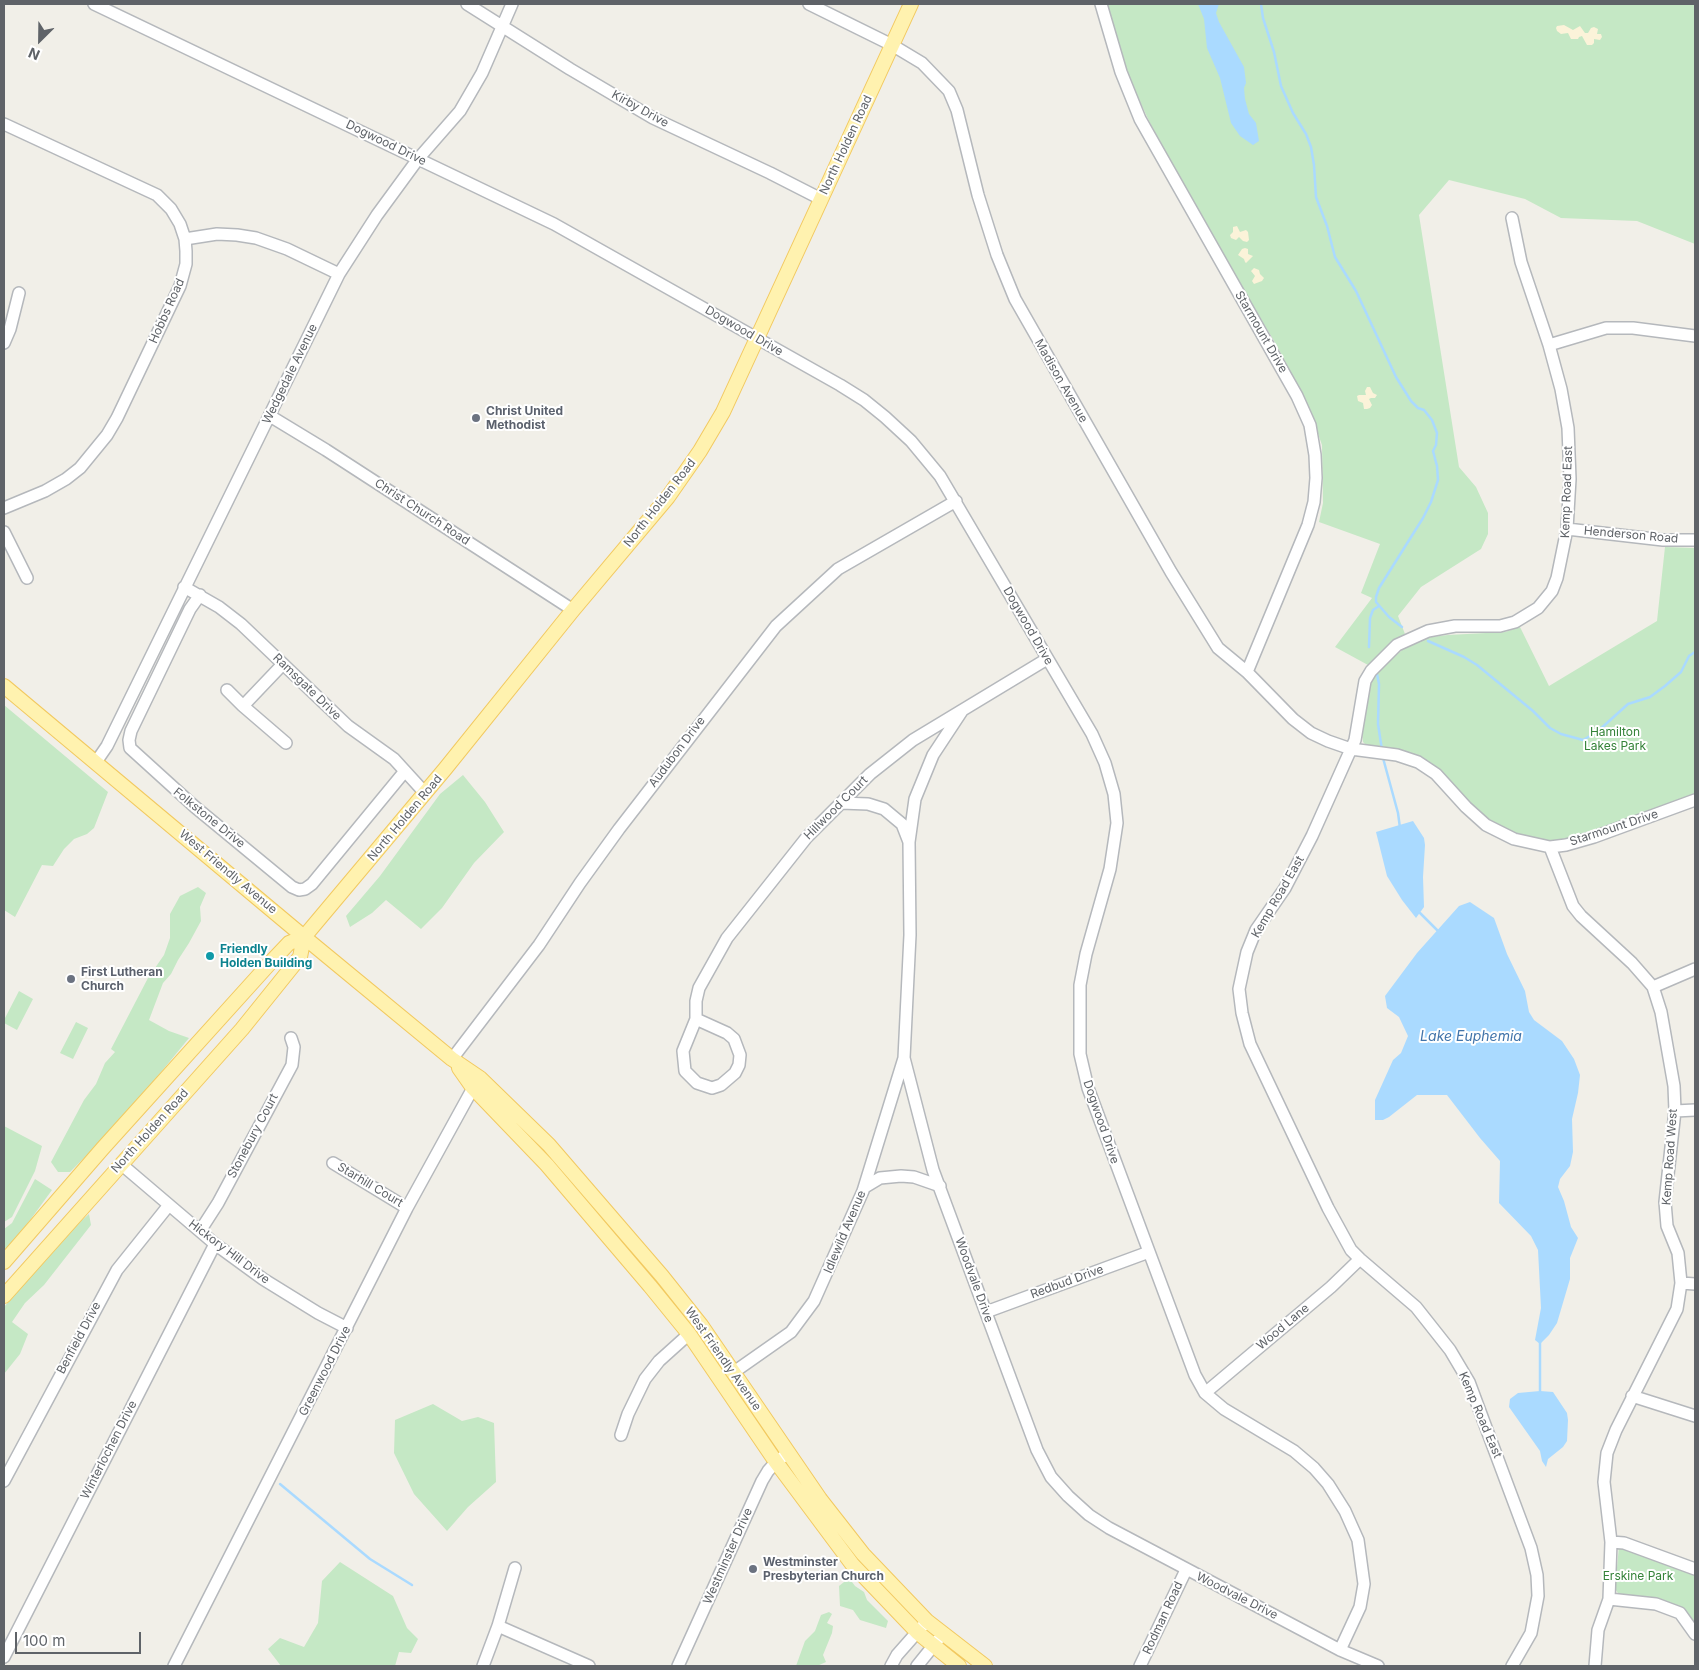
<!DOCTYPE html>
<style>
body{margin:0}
#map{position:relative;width:1699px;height:1670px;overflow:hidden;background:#f1efe8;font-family:Inter,sans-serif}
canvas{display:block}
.frame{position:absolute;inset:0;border:5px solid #5f6368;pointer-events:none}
.north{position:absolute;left:15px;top:15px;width:50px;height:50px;-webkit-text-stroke:4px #fff;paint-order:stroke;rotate:203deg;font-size:14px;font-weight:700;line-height:20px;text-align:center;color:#5f6368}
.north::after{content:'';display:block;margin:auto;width:18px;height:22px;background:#5f6368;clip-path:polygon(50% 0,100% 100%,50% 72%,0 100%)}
.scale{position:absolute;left:15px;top:1632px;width:126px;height:22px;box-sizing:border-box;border:2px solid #5f6368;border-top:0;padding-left:6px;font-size:15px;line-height:18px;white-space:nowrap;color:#5f6368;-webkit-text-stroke:4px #fff;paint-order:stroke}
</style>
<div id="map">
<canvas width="1699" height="1670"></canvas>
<div class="frame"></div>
<div class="north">N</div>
<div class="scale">100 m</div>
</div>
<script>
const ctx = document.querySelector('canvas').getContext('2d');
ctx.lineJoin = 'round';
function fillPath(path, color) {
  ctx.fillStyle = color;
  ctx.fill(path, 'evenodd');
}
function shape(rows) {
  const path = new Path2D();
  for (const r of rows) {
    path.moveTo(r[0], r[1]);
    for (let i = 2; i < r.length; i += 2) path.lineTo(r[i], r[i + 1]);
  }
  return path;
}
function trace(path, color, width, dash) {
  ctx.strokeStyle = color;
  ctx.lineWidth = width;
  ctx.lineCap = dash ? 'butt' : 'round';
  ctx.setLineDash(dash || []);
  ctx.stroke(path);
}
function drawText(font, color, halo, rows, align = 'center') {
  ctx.font = font + ' Inter,sans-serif';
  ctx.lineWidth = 4;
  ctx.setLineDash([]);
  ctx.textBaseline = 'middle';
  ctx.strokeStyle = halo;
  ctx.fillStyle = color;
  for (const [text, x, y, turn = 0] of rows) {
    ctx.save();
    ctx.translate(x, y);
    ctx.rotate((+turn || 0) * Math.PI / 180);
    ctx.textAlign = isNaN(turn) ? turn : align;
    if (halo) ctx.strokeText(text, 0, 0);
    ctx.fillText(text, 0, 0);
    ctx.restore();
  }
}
const green = shape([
 [1107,4,1695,4,1695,244,1637,221,1561,218,1525,199,1449,180,1419,215,1459,467,1476,487,1488,513,1488,534,1481,549,1421,587,1398,616,1405,634,1390,644,1368,665,1335,647,1372,598,1361,593,1380,544,1319,522,1323,503,1322,445,1308,405,1277,346,1203,221,1149,121,1129,78,1113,29],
 [1665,547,1695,548,1695,794,1592,833,1566,840,1548,841,1514,834,1488,820,1421,759,1410,753,1398,750,1367,746,1363,742,1362,733,1368,693,1372,681,1379,671,1402,650,1419,641,1431,637,1448,635,1505,632,1520,627,1549,686,1657,621],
 [4,705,108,792,94,828,87,834,74,839,64,849,53,866,42,865,15,917,4,910],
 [463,775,485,802,504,832,474,863,442,908,421,929,386,900,372,913,350,927,346,916,380,876,440,794],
 [198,887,206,893,200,907,201,921,189,943,178,960,171,974,163,983,149,1020,169,1031,189,1038,120,1122,70,1172,58,1172,51,1162,84,1100,96,1084,105,1063,115,1052,111,1049,148,978,164,955,170,938,170,914,180,896],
 [19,991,33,999,17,1030,4,1023,4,1020],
 [76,1022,88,1028,73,1059,60,1053],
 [4,1126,42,1146,35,1171,12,1217,4,1222],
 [35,1179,52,1190,25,1227,4,1251,4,1229,12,1223],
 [89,1214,91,1225,44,1285,25,1303,12,1322,28,1334,20,1354,4,1374,4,1307,70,1231],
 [433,1404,462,1421,478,1417,494,1423,496,1482,468,1507,447,1531,414,1494,394,1453,395,1420],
 [1619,1546,1695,1573,1695,1626,1684,1610,1622,1596,1618,1593,1615,1589],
 [340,1562,393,1596,407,1628,418,1639,411,1653,399,1652,395,1666,281,1666,268,1649,280,1638,304,1647,318,1623,322,1581],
 [849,1578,855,1586,864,1592,867,1600,888,1621,886,1628,860,1620,853,1610,840,1606,839,1586],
 [829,1612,832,1614,827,1623,833,1626,832,1633,823,1655,826,1662,817,1666,796,1666,805,1641,815,1631,821,1615]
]);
const sand = shape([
 [1564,25,1573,30,1580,26,1585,33,1588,33,1591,28,1594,27,1598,29,1597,34,1601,34,1602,37,1600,40,1594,39,1594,43,1592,45,1587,45,1582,36,1579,37,1578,39,1571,39,1568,33,1561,34,1557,31,1556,28,1557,26],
 [1237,226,1240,232,1246,230,1248,232,1249,240,1247,242,1243,241,1239,237,1236,240,1231,238,1230,235,1233,232,1233,227],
 [1245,248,1248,249,1248,254,1253,256,1246,263,1245,262,1244,259,1238,255,1242,249],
 [1254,268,1259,270,1260,274,1264,278,1262,281,1254,284,1252,281,1255,276,1251,271],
 [1367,387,1370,387,1373,393,1377,395,1375,398,1371,398,1369,399,1372,405,1370,408,1367,409,1364,409,1363,403,1358,401,1357,396,1359,395,1366,395,1365,391]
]);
const water = shape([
 [1198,4,1219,4,1216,13,1219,22,1244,67,1246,83,1244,88,1245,99,1249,114,1256,123,1259,141,1253,145,1240,136,1231,123,1220,78,1207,48,1204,19],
 [1413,821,1424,838,1425,845,1423,877,1424,907,1416,918,1402,900,1387,876,1376,832],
 [1470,902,1494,918,1507,954,1525,991,1529,1012,1534,1020,1562,1041,1574,1059,1580,1075,1578,1093,1572,1119,1573,1152,1570,1166,1560,1179,1558,1187,1564,1201,1571,1227,1578,1238,1570,1258,1570,1279,1557,1323,1549,1335,1540,1344,1535,1340,1541,1308,1538,1250,1531,1236,1499,1203,1500,1161,1480,1138,1447,1095,1417,1095,1389,1117,1383,1120,1375,1120,1375,1100,1393,1060,1401,1053,1408,1036,1399,1017,1387,1008,1385,996,1417,953,1459,906],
 [1540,1391,1553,1392,1567,1413,1568,1420,1567,1441,1563,1447,1548,1459,1546,1467,1542,1461,1540,1451,1509,1407,1510,1399,1518,1393]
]);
const stream = shape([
 [1261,4,1263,18,1274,52,1281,86,1293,113,1306,134,1311,147,1314,165,1316,197,1327,226,1335,257,1356,291,1396,377,1411,401,1418,408,1424,410,1432,420,1437,433,1436,445,1433,451,1437,466,1438,480,1431,502,1423,518,1379,588,1376,597,1376,602,1389,617,1402,627],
 [1428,641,1464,657,1477,665,1533,711,1550,728,1561,734,1583,740,1597,732,1628,704,1650,697,1665,686,1681,672,1689,656,1695,652],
 [1369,647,1370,618,1373,610,1379,606],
 [1377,674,1379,684,1378,724,1382,750],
 [1383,758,1398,813,1400,828],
 [1420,913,1439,932],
 [1540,1394,1540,1342],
 [280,1484,370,1559,412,1585]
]);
const minor = shape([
 [94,4,554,224,840,385,864,400,885,417,911,441,940,476,1092,734,1105,763,1114,794,1117,823,1110,869,1086,954,1080,985,1080,1054,1088,1088,1195,1375,1205,1393,1224,1409,1294,1451,1314,1468,1328,1484,1345,1511,1358,1540,1364,1584,1360,1607,1340,1650],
 [467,4,570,69,653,118,770,173,821,199],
 [809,4,892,45,922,63,949,91,957,110,978,195,997,255,1015,299,1171,572,1218,648,1247,672,1293,719,1311,733,1328,741,1351,749,1397,755,1418,762,1436,774,1466,807,1486,825,1514,839,1550,847,1566,845,1594,837,1695,800],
 [1101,4,1121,72,1140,119,1297,396,1310,425,1315,455,1316,478,1314,502,1308,525,1247,672],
 [4,124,157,195,171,209,180,224,185,239,186,251,186,264,180,286,117,418,107,435,80,468,66,479,45,491,4,508],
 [1512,218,1521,262,1549,345,1561,389,1568,428,1570,479,1567,529,1557,578,1552,591,1538,608,1515,622,1500,626,1455,626,1428,631,1397,645,1371,671,1365,681,1355,740,1312,836,1285,888,1256,930,1247,952,1239,989,1242,1013,1250,1044,1328,1208,1351,1250,1360,1259,1416,1307,1450,1350,1469,1382,1531,1548,1537,1575,1538,1596,1531,1633,1512,1666],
 [185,239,217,234,237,235,256,238,287,249,339,274],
 [4,343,10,329,19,293],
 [1549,345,1606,328,1633,328,1695,336],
 [270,416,326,450,573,610],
 [1567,529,1663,540,1695,540],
 [4,532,27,578],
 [184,587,219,607,241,624,348,726,394,759,425,793],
 [200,595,190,609,131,731,129,740,130,748,195,807,292,887,299,890,305,889,312,884,405,771],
 [283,664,243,706,286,743],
 [227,690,243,706],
 [962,711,933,755,915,799,909,842,910,935,904,1058,933,1170,1037,1450,1051,1477,1068,1496,1089,1515,1109,1528,1340,1650,1378,1666],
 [96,762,107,746,339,274,377,215,418,159,460,111,482,73,512,4],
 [841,803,868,804,884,809,902,824,909,842],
 [1550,847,1573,906,1581,916,1632,963,1653,987,1661,1012,1674,1086,1675,1111,1665,1202,1667,1226,1678,1253,1681,1283,1677,1309,1616,1430,1607,1453,1604,1482,1611,1542,1609,1599,1598,1630,1595,1666],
 [1653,987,1695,969],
 [696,1019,727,1033,734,1039,740,1055,739,1065,735,1073,721,1085,712,1088,697,1083,685,1071,683,1051,696,1019,696,1001,699,988,727,938,807,837,870,774,913,740,1047,659],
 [452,1059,539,945,580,883,619,829,776,626,838,569,956,501],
 [1675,1111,1695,1110],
 [333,1163,407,1208],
 [121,1164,215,1244,263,1279,318,1313,347,1328],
 [865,1187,880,1178,901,1176,914,1177,940,1186],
 [200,1231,218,1203,292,1065,294,1047,291,1038],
 [1681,1283,1695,1284],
 [986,1312,1149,1252],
 [734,1372,791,1332,814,1301,863,1191,904,1058],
 [1205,1393,1331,1287,1360,1259],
 [1632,1396,1695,1416],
 [621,1435,628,1414,645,1379,659,1361,689,1334],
 [4,1481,117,1270,169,1205],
 [1611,1542,1624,1543,1695,1569],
 [1609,1599,1656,1604,1680,1613,1695,1634],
 [498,1626,589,1666],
 [4,1657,215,1244],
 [174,1666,407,1208,473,1088,478,1082],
 [483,1666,498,1626,515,1568],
 [678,1666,762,1481,768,1471,776,1462,788,1453],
 [891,1666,897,1655,927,1621],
 [917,1666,938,1640],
 [1140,1666,1186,1570]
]);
const major = shape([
 [4,686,304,937,452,1059,480,1078,549,1145,662,1276,701,1325,820,1499,863,1554,927,1621,985,1666],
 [459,1068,473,1088,547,1165,650,1286,689,1334,776,1462,852,1564,917,1632,959,1666],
 [4,1262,103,1148,270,963,289,943,304,937,445,769,573,610,668,497,700,451,723,412,911,4],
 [4,1296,242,1029,300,957,304,937]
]);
const markers = [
 [476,418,5,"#6b7280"],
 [210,956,5,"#0f9aa8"],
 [71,979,5,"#6b7280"],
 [753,1569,5,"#6b7280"]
];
const streetNames = [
 ["Kirby Drive",640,109,29],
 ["Dogwood Drive",386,143,26],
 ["North Holden Road",846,145,-65],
 ["Hobbs Road",167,311,-66],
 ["Dogwood Drive",744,331,30],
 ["Starmount Drive",1261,332,60],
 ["Wedgedale Avenue",290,374,-64],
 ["Madison Avenue",1061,381,60],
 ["Kemp Road East",1567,492,-88],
 ["North Holden Road",660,503,-52],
 ["Christ Church Road",422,512,33],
 ["Henderson Road",1631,535,5],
 ["Dogwood Drive",1028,626,60],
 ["Ramsgate Drive",307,687,44],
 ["Audubon Drive",677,752,-53],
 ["Hillwood Court",836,808,-45],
 ["Folkstone Drive",209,818,39],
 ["North Holden Road",405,818,-50],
 ["Starmount Drive",1614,828,-18],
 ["West Friendly Avenue",228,872,40],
 ["Kemp Road East",1278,897,-60],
 ["Dogwood Drive",1101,1122,71],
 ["North Holden Road",150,1131,-48],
 ["Stonebury Court",253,1136,-62],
 ["Kemp Road West",1670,1157,-86],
 ["Starhill Court",370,1185,31],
 ["Idlewild Avenue",845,1232,-67],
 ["Hickory Hill Drive",229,1252,37],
 ["Woodvale Drive",974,1280,70],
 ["Redbud Drive",1067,1282,-20],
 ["Wood Lane",1283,1327,-40],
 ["Benfield Drive",79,1338,-62],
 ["West Friendly Avenue",723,1359,55],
 ["Greenwood Drive",325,1371,-63],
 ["Kemp Road East",1480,1415,67],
 ["Winterlochen Drive",109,1450,-63],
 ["Westminster Drive",728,1556,-66],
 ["Woodvale Drive",1237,1596,27],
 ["Rodman Road",1163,1618,-65]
];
const worshipNames = [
 ["Christ United",486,411],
 ["Methodist",486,425],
 ["First Lutheran",81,972],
 ["Church",81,986],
 ["Westminster",763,1562],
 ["Presbyterian Church",763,1576]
];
const parkNames = [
 ["Hamilton",1615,732],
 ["Lakes Park",1615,746],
 ["Erskine Park",1638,1576]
];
const cultureNames = [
 ["Friendly",220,949],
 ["Holden Building",220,963]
];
const waterNames = [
 ["Lake Euphemia",1471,1037]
];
fillPath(green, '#c5e8c5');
fillPath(sand, '#fbf3d9');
fillPath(water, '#aadaff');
trace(stream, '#aadaff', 2.5);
trace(minor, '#b5b8bc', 14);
trace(major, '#f2c960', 16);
trace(minor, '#fff', 11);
trace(major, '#fff2af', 14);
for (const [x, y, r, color] of markers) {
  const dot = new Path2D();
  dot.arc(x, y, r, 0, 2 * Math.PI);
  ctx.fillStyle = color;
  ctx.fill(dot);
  trace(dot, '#fff', 2);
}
drawText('12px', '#5f6368', '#fff', streetNames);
drawText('bold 12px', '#5b616d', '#fff', worshipNames, 'left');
drawText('12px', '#348238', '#fff', parkNames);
drawText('bold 12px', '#0d838f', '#fff', cultureNames, 'left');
drawText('italic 14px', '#4174aa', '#fff', waterNames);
</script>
